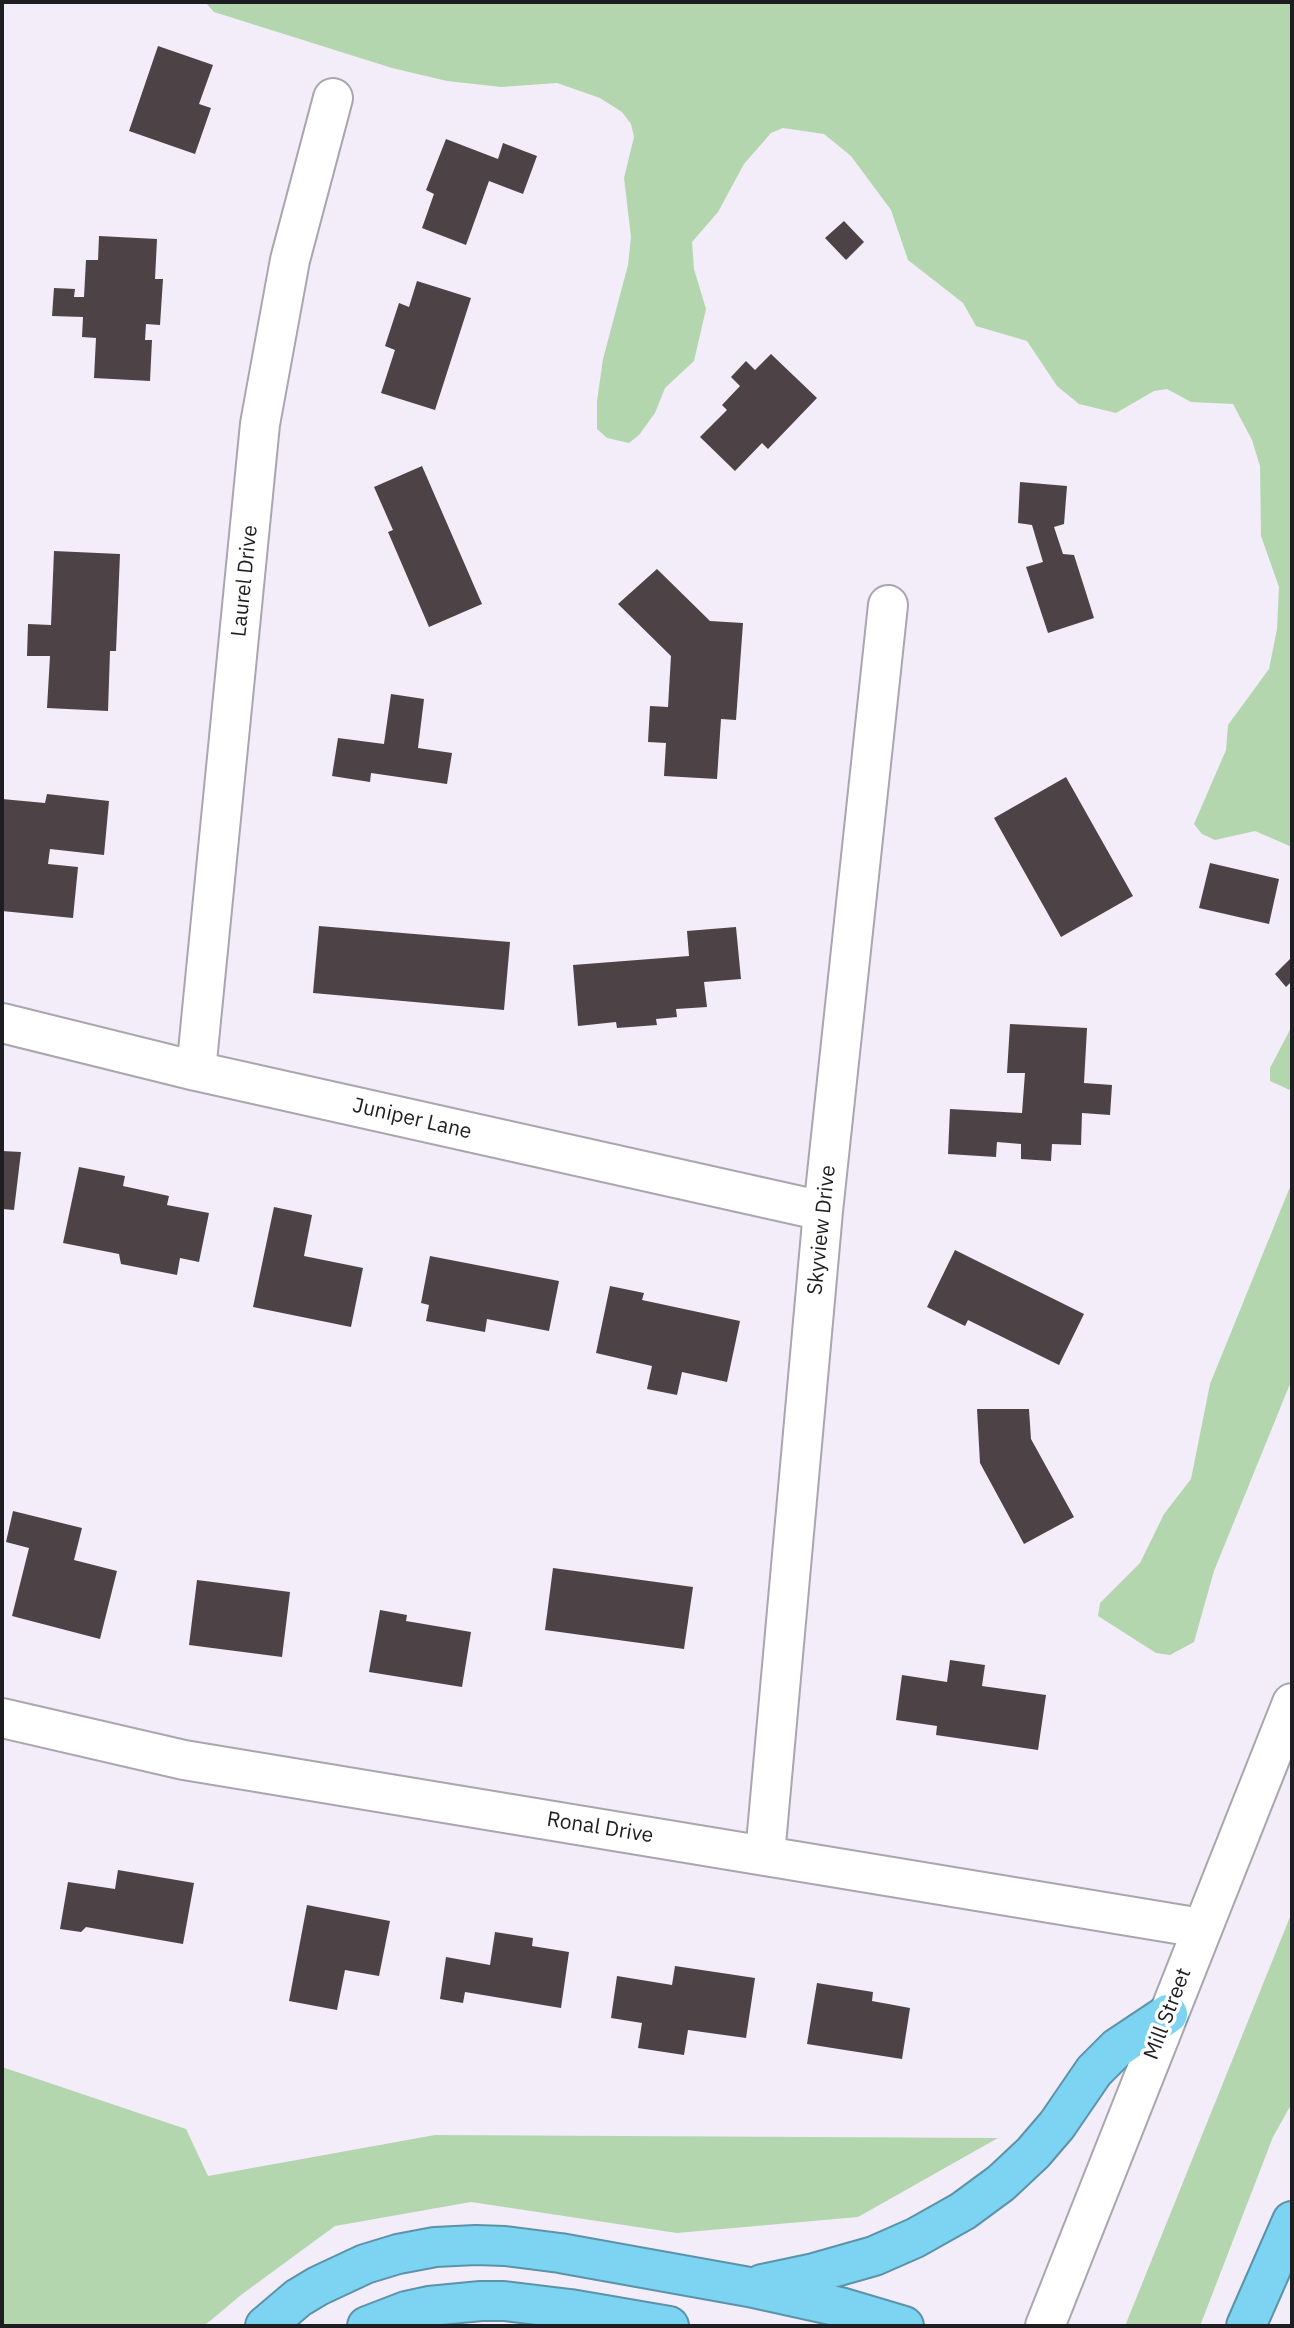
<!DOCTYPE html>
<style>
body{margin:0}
#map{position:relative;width:1294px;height:2328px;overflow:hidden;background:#f2edf8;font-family:"IBM Plex Sans",sans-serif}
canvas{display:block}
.frame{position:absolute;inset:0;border:4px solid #1e1d21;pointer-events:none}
</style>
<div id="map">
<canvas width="1294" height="2328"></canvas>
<div class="frame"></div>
</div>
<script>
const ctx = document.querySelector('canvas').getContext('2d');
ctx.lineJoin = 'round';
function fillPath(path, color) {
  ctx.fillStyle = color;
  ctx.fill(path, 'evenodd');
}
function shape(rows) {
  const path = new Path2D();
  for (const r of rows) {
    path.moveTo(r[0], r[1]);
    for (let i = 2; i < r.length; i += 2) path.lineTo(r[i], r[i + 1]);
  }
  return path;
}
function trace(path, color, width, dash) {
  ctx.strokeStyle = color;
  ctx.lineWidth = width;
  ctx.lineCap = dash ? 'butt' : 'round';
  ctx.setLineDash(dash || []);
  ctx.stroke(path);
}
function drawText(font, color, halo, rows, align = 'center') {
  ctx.font = font + ' "IBM Plex Sans",sans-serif';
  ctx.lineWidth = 7;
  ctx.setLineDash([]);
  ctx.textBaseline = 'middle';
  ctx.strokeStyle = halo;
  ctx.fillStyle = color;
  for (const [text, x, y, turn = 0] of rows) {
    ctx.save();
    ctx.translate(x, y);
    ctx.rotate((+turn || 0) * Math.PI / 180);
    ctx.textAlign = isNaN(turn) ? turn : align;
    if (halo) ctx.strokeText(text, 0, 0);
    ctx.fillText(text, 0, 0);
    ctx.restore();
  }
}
const green = shape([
 [205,2,1292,2,1292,847,1255,831,1215,840,1202,834,1194,824,1226,750,1228,725,1269,669,1277,629,1279,587,1261,536,1260,466,1252,440,1233,404,1191,402,1167,389,1154,391,1116,413,1079,404,1057,386,1027,341,976,326,963,303,908,260,891,210,851,156,824,134,783,128,771,133,744,164,718,212,692,242,694,269,706,309,694,361,665,388,655,413,639,435,629,443,607,438,597,429,597,401,603,359,628,265,631,237,624,178,634,137,631,124,622,112,600,98,557,83,501,87,447,81,392,68,214,12],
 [1292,1026,1292,1091,1270,1081,1270,1068],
 [1292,1182,1292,1379,1214,1571,1194,1642,1170,1655,1156,1653,1098,1616,1100,1603,1140,1563,1164,1514,1191,1479,1210,1384],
 [1292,1912,1292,2103,1273,2137,1200,2326,1125,2326],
 [2,2067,186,2129,208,2176,435,2135,998,2138,858,2217,677,2233,471,2202,335,2226,241,2295,204,2326,2,2326]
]);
const building = shape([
 [158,46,213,65,199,104,211,108,195,154,129,131],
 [446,139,498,159,503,143,537,156,523,194,489,181,466,245,422,228,434,194,426,190],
 [844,221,864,242,846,260,825,238],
 [99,236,157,239,155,279,163,279,160,325,146,324,145,340,152,340,150,381,94,378,96,338,82,337,83,317,52,316,54,288,75,289,74,297,84,297,86,260,98,260],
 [417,281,471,298,435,410,381,393,395,350,385,346,399,303,409,307],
 [771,354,817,398,768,449,762,443,735,471,700,437,727,410,722,405,740,386,731,377,746,361,755,370],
 [422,466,482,604,429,627,388,532,393,530,374,487],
 [1020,482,1067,486,1064,524,1054,527,1063,554,1074,555,1094,618,1048,633,1026,567,1043,562,1032,525,1018,523],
 [54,551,120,554,116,651,110,651,108,711,47,708,50,656,27,656,28,624,51,625],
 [657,569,710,621,743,623,736,720,721,719,717,779,664,776,666,743,648,742,650,706,668,707,671,656,618,604],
 [391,694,424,699,418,748,452,753,447,784,371,773,370,782,332,776,338,738,384,744],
 [1066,777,1133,896,1061,937,994,818],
 [47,794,109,801,104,855,50,849,48,864,78,867,73,918,2,911,2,799,45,803],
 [1210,863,1279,879,1269,924,1199,908],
 [319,926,510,942,504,1010,313,993],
 [736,927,741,979,704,982,707,1007,676,1009,677,1017,656,1019,657,1025,617,1028,616,1022,578,1026,573,965,689,956,687,931],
 [1292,957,1292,981,1286,987,1275,974],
 [1010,1024,1087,1028,1084,1083,1112,1085,1110,1115,1082,1113,1081,1145,1052,1144,1051,1161,1021,1159,1021,1144,997,1142,996,1157,948,1154,950,1109,1022,1113,1025,1073,1007,1073],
 [2,1151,21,1152,14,1210,2,1209],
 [79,1167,125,1176,123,1186,169,1196,167,1205,209,1213,199,1262,180,1258,177,1275,121,1264,119,1254,63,1243],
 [274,1207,312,1215,304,1256,363,1268,351,1327,253,1307],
 [955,1250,1084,1314,1059,1365,968,1320,965,1326,927,1307],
 [430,1256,559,1281,549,1331,487,1319,485,1332,426,1321,429,1305,421,1303],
 [610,1286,644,1293,642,1300,740,1321,727,1382,682,1372,677,1395,647,1389,652,1366,596,1353],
 [977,1409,1029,1409,1031,1439,1074,1517,1024,1544,980,1463],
 [13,1511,82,1528,74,1560,117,1571,100,1639,12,1616,29,1548,6,1542],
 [553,1568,693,1587,684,1649,545,1630],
 [197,1580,290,1592,282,1657,189,1645],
 [380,1610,407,1615,406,1621,471,1632,462,1687,369,1672],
 [950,1660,985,1665,982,1686,1046,1695,1038,1750,936,1735,937,1726,896,1720,902,1675,947,1682],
 [118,1870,194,1883,183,1944,86,1927,81,1932,60,1929,68,1882,115,1889],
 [307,1905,390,1921,379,1976,345,1970,337,2010,289,2001],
 [495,1932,533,1938,532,1946,569,1952,561,2008,465,1992,463,2003,440,1999,446,1957,490,1965],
 [675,1966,755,1978,746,2038,688,2030,684,2055,638,2048,642,2023,611,2018,617,1976,672,1985],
 [817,1983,873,1992,872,2001,910,2008,902,2059,807,2044]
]);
const street = shape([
 [2,1023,196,1071,823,1211],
 [196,1071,260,424,290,260,333,98],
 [2,1718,184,1760,1201,1928],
 [765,1855,823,1211,888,605]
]);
const secondary = shape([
 [1045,2326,1292,1703]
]);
const highway = shape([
 [762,2284,814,2273,874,2256,915,2238,963,2211,1001,2183,1033,2153,1057,2125,1094,2071,1117,2048,1168,2014],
 [265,2326,298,2298,318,2286,365,2264,398,2254,435,2247,476,2245,505,2246,560,2253,749,2287,840,2307,904,2326],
 [367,2326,406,2311,429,2306,481,2301,504,2301,570,2309,669,2326],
 [1246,2326,1292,2221]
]);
const streetNames = [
 ["Laurel Drive",245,581,-84],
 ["Juniper Lane",412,1119,13],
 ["Skyview Drive",822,1230,-84],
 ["Ronal Drive",600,1828,9],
 ["Mill Street",1168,2014,-69]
];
fillPath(green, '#b4d6af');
fillPath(building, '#4d4347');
trace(street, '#aaa5af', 42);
trace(secondary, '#aaa5af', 42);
trace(highway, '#5c93a9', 42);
trace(street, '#fff', 38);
trace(secondary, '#fff', 38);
trace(highway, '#7dd3f2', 38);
drawText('21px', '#1e1d21', '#fff', streetNames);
</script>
